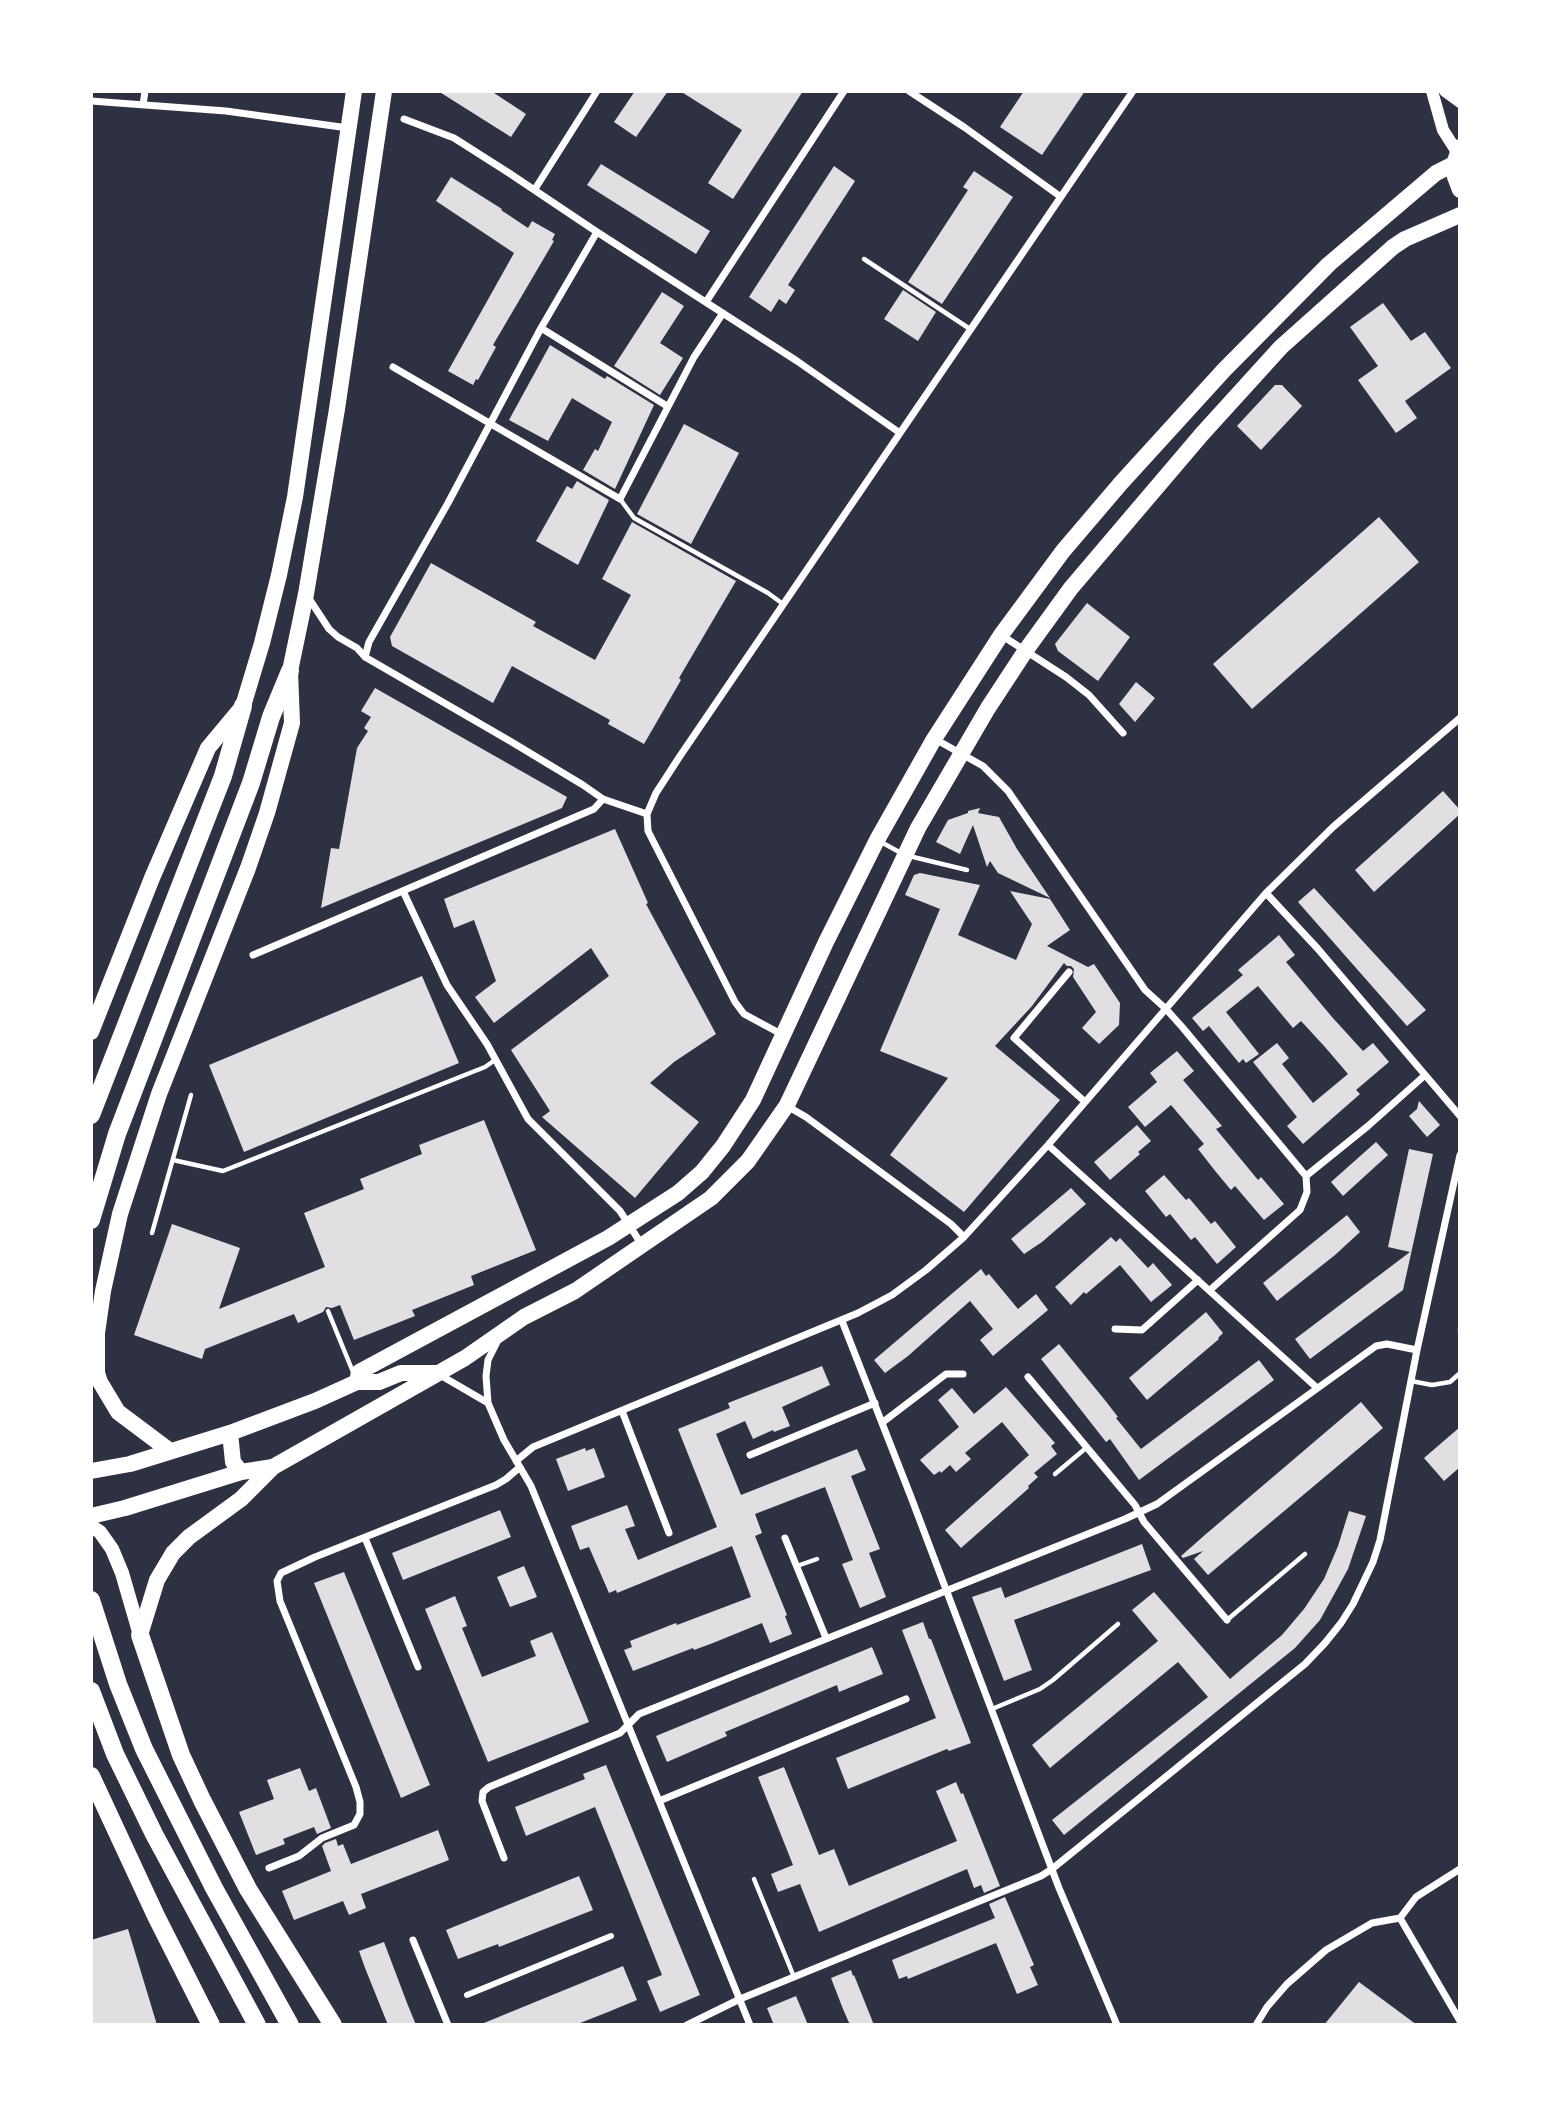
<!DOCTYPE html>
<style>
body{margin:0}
#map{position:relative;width:1551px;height:2116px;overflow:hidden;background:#2d3142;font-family:"Times New Roman",serif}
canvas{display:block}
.frame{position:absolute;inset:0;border:93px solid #fff;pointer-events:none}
</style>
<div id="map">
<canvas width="1551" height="2116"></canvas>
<div class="frame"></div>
</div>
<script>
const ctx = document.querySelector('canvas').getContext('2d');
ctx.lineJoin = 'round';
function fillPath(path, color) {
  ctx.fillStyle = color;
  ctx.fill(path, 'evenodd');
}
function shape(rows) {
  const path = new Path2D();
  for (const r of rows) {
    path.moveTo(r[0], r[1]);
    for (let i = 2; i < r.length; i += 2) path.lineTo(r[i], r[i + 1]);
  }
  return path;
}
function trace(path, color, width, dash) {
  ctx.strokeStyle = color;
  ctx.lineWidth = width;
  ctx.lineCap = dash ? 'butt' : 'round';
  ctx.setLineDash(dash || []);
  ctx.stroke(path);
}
const building = shape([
 [438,91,491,91,526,114,511,137],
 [635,91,668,91,636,137,614,122],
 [680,91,803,91,733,199,708,183,742,130],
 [1024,91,1085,91,1042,155,1000,127],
 [601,164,710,231,696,254,587,185],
 [834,166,855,181,788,285,795,290,786,304,779,299,771,312,749,297],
 [974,171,1013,197,942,304,908,282,968,190,963,187],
 [451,177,502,209,501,210,528,228,532,221,555,234,552,240,554,241,493,345,496,347,478,380,476,379,473,385,448,371,514,253,436,201],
 [903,290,936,312,918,341,884,319],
 [662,292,684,306,660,343,683,358,660,395,614,366],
 [1383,303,1411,341,1425,332,1451,368,1405,401,1417,418,1396,433,1358,380,1378,366,1350,327],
 [550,345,605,379,607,376,654,405,615,489,583,470,595,449,598,451,612,422,572,398,548,441,509,420],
 [1275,385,1282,385,1302,406,1261,450,1237,426],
 [684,424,739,453,691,544,637,514],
 [577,481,609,500,578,565,536,541,567,486,572,489],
 [1379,517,1419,562,1252,709,1213,664],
 [632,522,736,581,679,678,681,680,644,744,608,724,610,720,512,666,493,703,392,646,390,637,431,563,536,622,533,626,595,660,631,595,602,579],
 [1087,603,1130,637,1098,681,1058,651,1055,644],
 [1136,682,1155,698,1135,722,1119,704],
 [375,688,567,797,562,808,321,908,331,848,339,849,357,748,368,731,364,728,371,717,361,711],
 [1443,791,1460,810,1460,814,1374,892,1355,870],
 [980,808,978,813,999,817,1017,849,1050,898,998,873,990,861,987,867,973,825,960,854,936,842,948,820,968,813,968,811],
 [615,829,648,903,646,904,716,1034,674,1062,650,1083,699,1122,635,1198,542,1117,550,1111,511,1050,609,976,591,948,494,1023,475,997,496,981,474,920,454,928,444,899],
 [920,873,980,885,958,935,1016,960,1032,924,1010,891,1050,899,1070,930,1047,946,1088,967,1094,964,1120,1003,1119,1025,1099,1044,1082,1028,1096,1012,1073,977,1074,969,1071,966,1067,966,1064,963,1032,1006,995,1046,1060,1100,964,1212,890,1155,948,1078,880,1051,940,909,905,895,914,875],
 [1314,888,1426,1010,1407,1026,1298,902],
 [1279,935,1295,955,1286,962,1332,1017,1363,1051,1373,1043,1389,1062,1356,1090,1360,1094,1303,1144,1287,1126,1297,1117,1253,1062,1277,1043,1289,1058,1282,1064,1313,1103,1348,1074,1325,1047,1301,1021,1293,1028,1258,986,1226,1012,1259,1054,1246,1063,1243,1059,1239,1063,1209,1026,1203,1031,1192,1018,1243,975,1238,970],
 [422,976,459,1063,244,1152,209,1065],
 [1177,1051,1194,1071,1183,1080,1222,1126,1216,1129,1258,1180,1261,1177,1284,1204,1264,1220,1235,1186,1231,1190,1216,1172,1198,1149,1204,1144,1171,1105,1145,1127,1128,1107,1157,1082,1150,1073],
 [1419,1101,1440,1125,1427,1137,1409,1116,1417,1109],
 [484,1120,536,1250,471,1276,474,1285,412,1310,415,1316,354,1340,340,1305,332,1308,326,1307,323,1312,298,1323,294,1314,205,1349,202,1359,134,1335,172,1224,240,1248,219,1309,325,1267,304,1213,364,1189,360,1179,422,1154,419,1145],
 [1137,1125,1151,1141,1138,1152,1140,1154,1110,1180,1094,1162],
 [1376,1142,1388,1155,1343,1196,1331,1182],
 [1409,1149,1433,1154,1403,1290,1310,1359,1295,1339,1410,1252,1388,1247],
 [1164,1175,1186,1200,1189,1198,1211,1224,1215,1221,1236,1247,1217,1264,1195,1237,1191,1240,1170,1214,1166,1217,1145,1191],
 [1071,1188,1086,1204,1042,1242,1024,1254,1011,1239],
 [1347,1215,1360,1232,1335,1255,1277,1301,1263,1283],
 [1111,1237,1116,1242,1120,1238,1148,1268,1153,1263,1172,1285,1151,1302,1120,1265,1086,1294,1084,1292,1071,1305,1055,1287],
 [981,1269,986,1276,989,1274,1018,1309,1036,1294,1048,1310,993,1356,980,1340,993,1329,970,1301,908,1356,885,1373,874,1360],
 [1206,1312,1223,1333,1218,1338,1219,1339,1147,1400,1129,1378],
 [1059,1344,1104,1399,1118,1417,1116,1418,1141,1449,1259,1360,1274,1380,1139,1480,1110,1439,1106,1442,1041,1359],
 [822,1366,830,1385,782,1407,790,1426,774,1432,773,1430,753,1439,745,1421,716,1434,741,1495,857,1449,866,1470,851,1476,880,1549,869,1553,886,1597,860,1608,842,1564,853,1560,825,1487,755,1514,762,1533,755,1536,787,1615,785,1616,792,1634,770,1643,762,1623,713,1643,694,1650,693,1648,633,1671,624,1650,632,1647,630,1641,676,1623,677,1625,751,1597,732,1546,617,1593,616,1590,609,1593,589,1547,580,1550,571,1526,627,1505,635,1526,625,1529,638,1560,717,1527,678,1429,730,1408,728,1403],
 [1006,1387,1055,1443,1051,1446,1057,1454,1034,1473,1038,1477,1028,1486,1029,1488,961,1548,945,1530,1029,1455,1002,1422,965,1453,971,1459,956,1472,950,1465,941,1473,940,1471,934,1475,920,1460,959,1427,938,1400,952,1388,974,1414],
 [1361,1402,1383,1428,1208,1575,1194,1559,1203,1551,1183,1558,1181,1556,1206,1534],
 [1460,1427,1460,1467,1444,1481,1424,1458],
 [585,1448,586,1451,594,1448,605,1477,568,1491,556,1459],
 [500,1510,511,1537,403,1580,392,1553],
 [1349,1511,1366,1516,1348,1569,1320,1620,1295,1648,1064,1835,1052,1820,1208,1697,1178,1662,1050,1768,1032,1745,1158,1641,1132,1610,1154,1592,1230,1679,1282,1635,1304,1609,1324,1579,1338,1546],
 [1142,1544,1151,1570,1014,1620,1032,1670,1004,1681,972,1597,1001,1587,1005,1598],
 [524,1566,537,1597,510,1607,497,1577],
 [344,1572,430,1785,401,1798,314,1583],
 [455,1596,467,1626,462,1628,482,1677,536,1656,530,1641,552,1632,589,1722,488,1762,425,1609],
 [923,1622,929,1639,931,1639,971,1743,949,1751,947,1749,848,1789,836,1758,936,1718,902,1630],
 [872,1647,883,1674,839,1692,837,1685,725,1732,727,1736,667,1762,656,1736],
 [606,1765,700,1995,660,2012,647,1981,662,1975,595,1807,526,1836,515,1807,585,1779,583,1774],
 [784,1767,819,1855,834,1849,849,1886,957,1841,936,1791,956,1782,961,1794,963,1793,1000,1886,984,1893,981,1885,974,1888,967,1869,819,1932,800,1884,778,1892,771,1874,793,1865,758,1777],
 [300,1768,309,1791,316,1788,331,1828,317,1834,314,1827,283,1839,285,1844,256,1855,239,1812,274,1799,267,1780],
 [438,1830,449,1860,361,1894,366,1908,349,1915,343,1901,294,1920,282,1891,331,1871,322,1846,325,1843,336,1839,338,1846,343,1844,351,1864],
 [579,1876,593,1910,499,1947,498,1944,458,1959,446,1930],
 [1005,1897,1034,1965,1030,1967,1038,1985,1017,1994,996,1943,908,1979,907,1976,899,1979,892,1960,995,1918,989,1904],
 [128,1929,157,2025,91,2025,91,1940],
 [384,1942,407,2003,416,2025,388,2025,365,1968,359,1951],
 [623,1966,637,2000,608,2012,575,2025,479,2025],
 [851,1970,853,1976,854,1975,874,2025,850,2025,843,2009,831,1978],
 [1359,1982,1417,2025,1324,2025],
 [796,1996,808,2025,774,2025,767,2008]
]);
const service = shape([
 [864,259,970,329],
 [620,499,634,518,768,593,783,604],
 [881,842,901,853],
 [909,856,967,870],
 [173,1160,223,1171,485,1067,495,1060],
 [152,1233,191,1095],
 [328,1311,353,1372],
 [1460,1329,1460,1330],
 [1411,1381,1432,1385,1450,1382,1460,1373],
 [1055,1474,1086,1448],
 [797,1566,817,1559],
 [1227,1620,1305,1554],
 [992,1709,1040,1689,1053,1680,1118,1624],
 [754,1879,794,1977]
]);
const pedestrian = shape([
 [467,1995,611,1936]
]);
const minor = shape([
 [909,91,964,127,1061,197],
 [91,101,226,111,348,128],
 [143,105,145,91],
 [404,119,454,138,509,173,597,232,797,361,900,433],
 [535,189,597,91],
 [706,302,844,91],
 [541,328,667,406],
 [393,367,620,499,694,357,723,313],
 [308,597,329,629,338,637,357,648,365,657,510,741,583,785,603,799,647,814],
 [1001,635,1066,677,1089,695,1123,733],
 [365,657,369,642,448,503,541,328,597,232],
 [935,739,983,766,1008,791,1145,990,1166,1009,1183,1028,1306,1176,1307,1192,1300,1210,1210,1290],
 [403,891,447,985,487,1044,528,1119,620,1211,642,1245],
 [1266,893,1318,949,1460,1116],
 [253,955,594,809,603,799],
 [1069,972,1014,1038,1084,1101],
 [783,1035,744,1014,735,1002,648,831,647,814,656,793,680,756,1133,91],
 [787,1106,806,1117,951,1224,964,1237],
 [1048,1145,1316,1387],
 [1306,1176,1368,1126,1424,1076],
 [842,1321,911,1497,1059,1888,1117,2025],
 [1115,1329,1142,1330,1198,1280],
 [498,1340,488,1360,486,1376,488,1403,504,1440,531,1486,750,2025],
 [440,1375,488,1403],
 [1028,1377,1135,1505,1144,1522,1227,1620],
 [622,1411,669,1533],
 [883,1422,946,1374,963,1374],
 [750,1455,875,1403],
 [516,1461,533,1447,858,1313,892,1295,926,1270,964,1237,1048,1145,1266,893,1333,827,1460,718],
 [365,1538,418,1667],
 [785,1538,826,1638],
 [659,1801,906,1699],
 [504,1858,482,1801,483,1792,489,1787,620,1733,639,1714,1125,1519,1157,1504,1376,1346,1387,1344,1417,1350],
 [269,1868,299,1856,322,1838,354,1825,360,1814,360,1802,356,1787,280,1601,277,1581,281,1573,315,1557,496,1485,506,1479,520,1467],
 [1400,1918,1460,2021],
 [413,1940,448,2025],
 [687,2025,740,1999,1041,1876,1052,1869,1305,1664,1325,1643,1341,1623,1353,1604,1373,1562,1380,1540,1417,1350,1460,1155],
 [1256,2025,1267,2007,1287,1984,1326,1950,1372,1923,1400,1918,1416,1897,1460,1869]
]);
const tertiary = shape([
 [1432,91,1443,130,1457,152],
 [1445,91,1460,102]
]);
const primary = shape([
 [91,1526,100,1532,112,1549,122,1573,140,1635]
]);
const trunk = shape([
 [1460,147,1454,164,1455,177,1460,190],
 [91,1032,152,878,208,748,243,706,262,643,279,575,295,497,354,91],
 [357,1382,379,1382,401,1373,437,1373],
 [230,1433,233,1462,241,1472],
 [170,1451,118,1412,100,1382,97,1373,97,1333,103,1291,120,1214,159,1094,248,868,267,813,292,723,290,671,306,594,337,409,384,91],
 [91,1471,130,1464,230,1433,315,1401,357,1382,359,1372,608,1238,678,1193,702,1172,723,1146,753,1100,826,942,877,840,934,739,1001,635,1063,551,1121,483,1224,370,1329,264,1436,173,1454,164],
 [91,1516,125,1508,241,1472,273,1467,465,1358,524,1317,575,1291,711,1198,748,1161,787,1105,918,828,988,708,1026,650,1071,588,1202,434,1281,347,1393,247,1405,239,1460,215],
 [140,1635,157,1580,173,1553,189,1537,241,1499,273,1467]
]);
const motorway = shape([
 [91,1115,223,776,243,706],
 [91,1220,117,1134,251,783,271,717,290,671],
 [91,1600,118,1684,144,1749,214,1888,290,2025],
 [140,1635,181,1755,202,1800,248,1889,333,2025],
 [91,1691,115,1754,154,1834,257,2025],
 [91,1776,156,1916,211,2025]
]);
fillPath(building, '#e0e0e3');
trace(service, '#fff', 4.5);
trace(pedestrian, '#fff', 6);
trace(minor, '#fff', 7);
trace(tertiary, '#fff', 12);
trace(primary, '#fff', 14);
trace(trunk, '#fff', 16);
trace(motorway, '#fff', 18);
</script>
